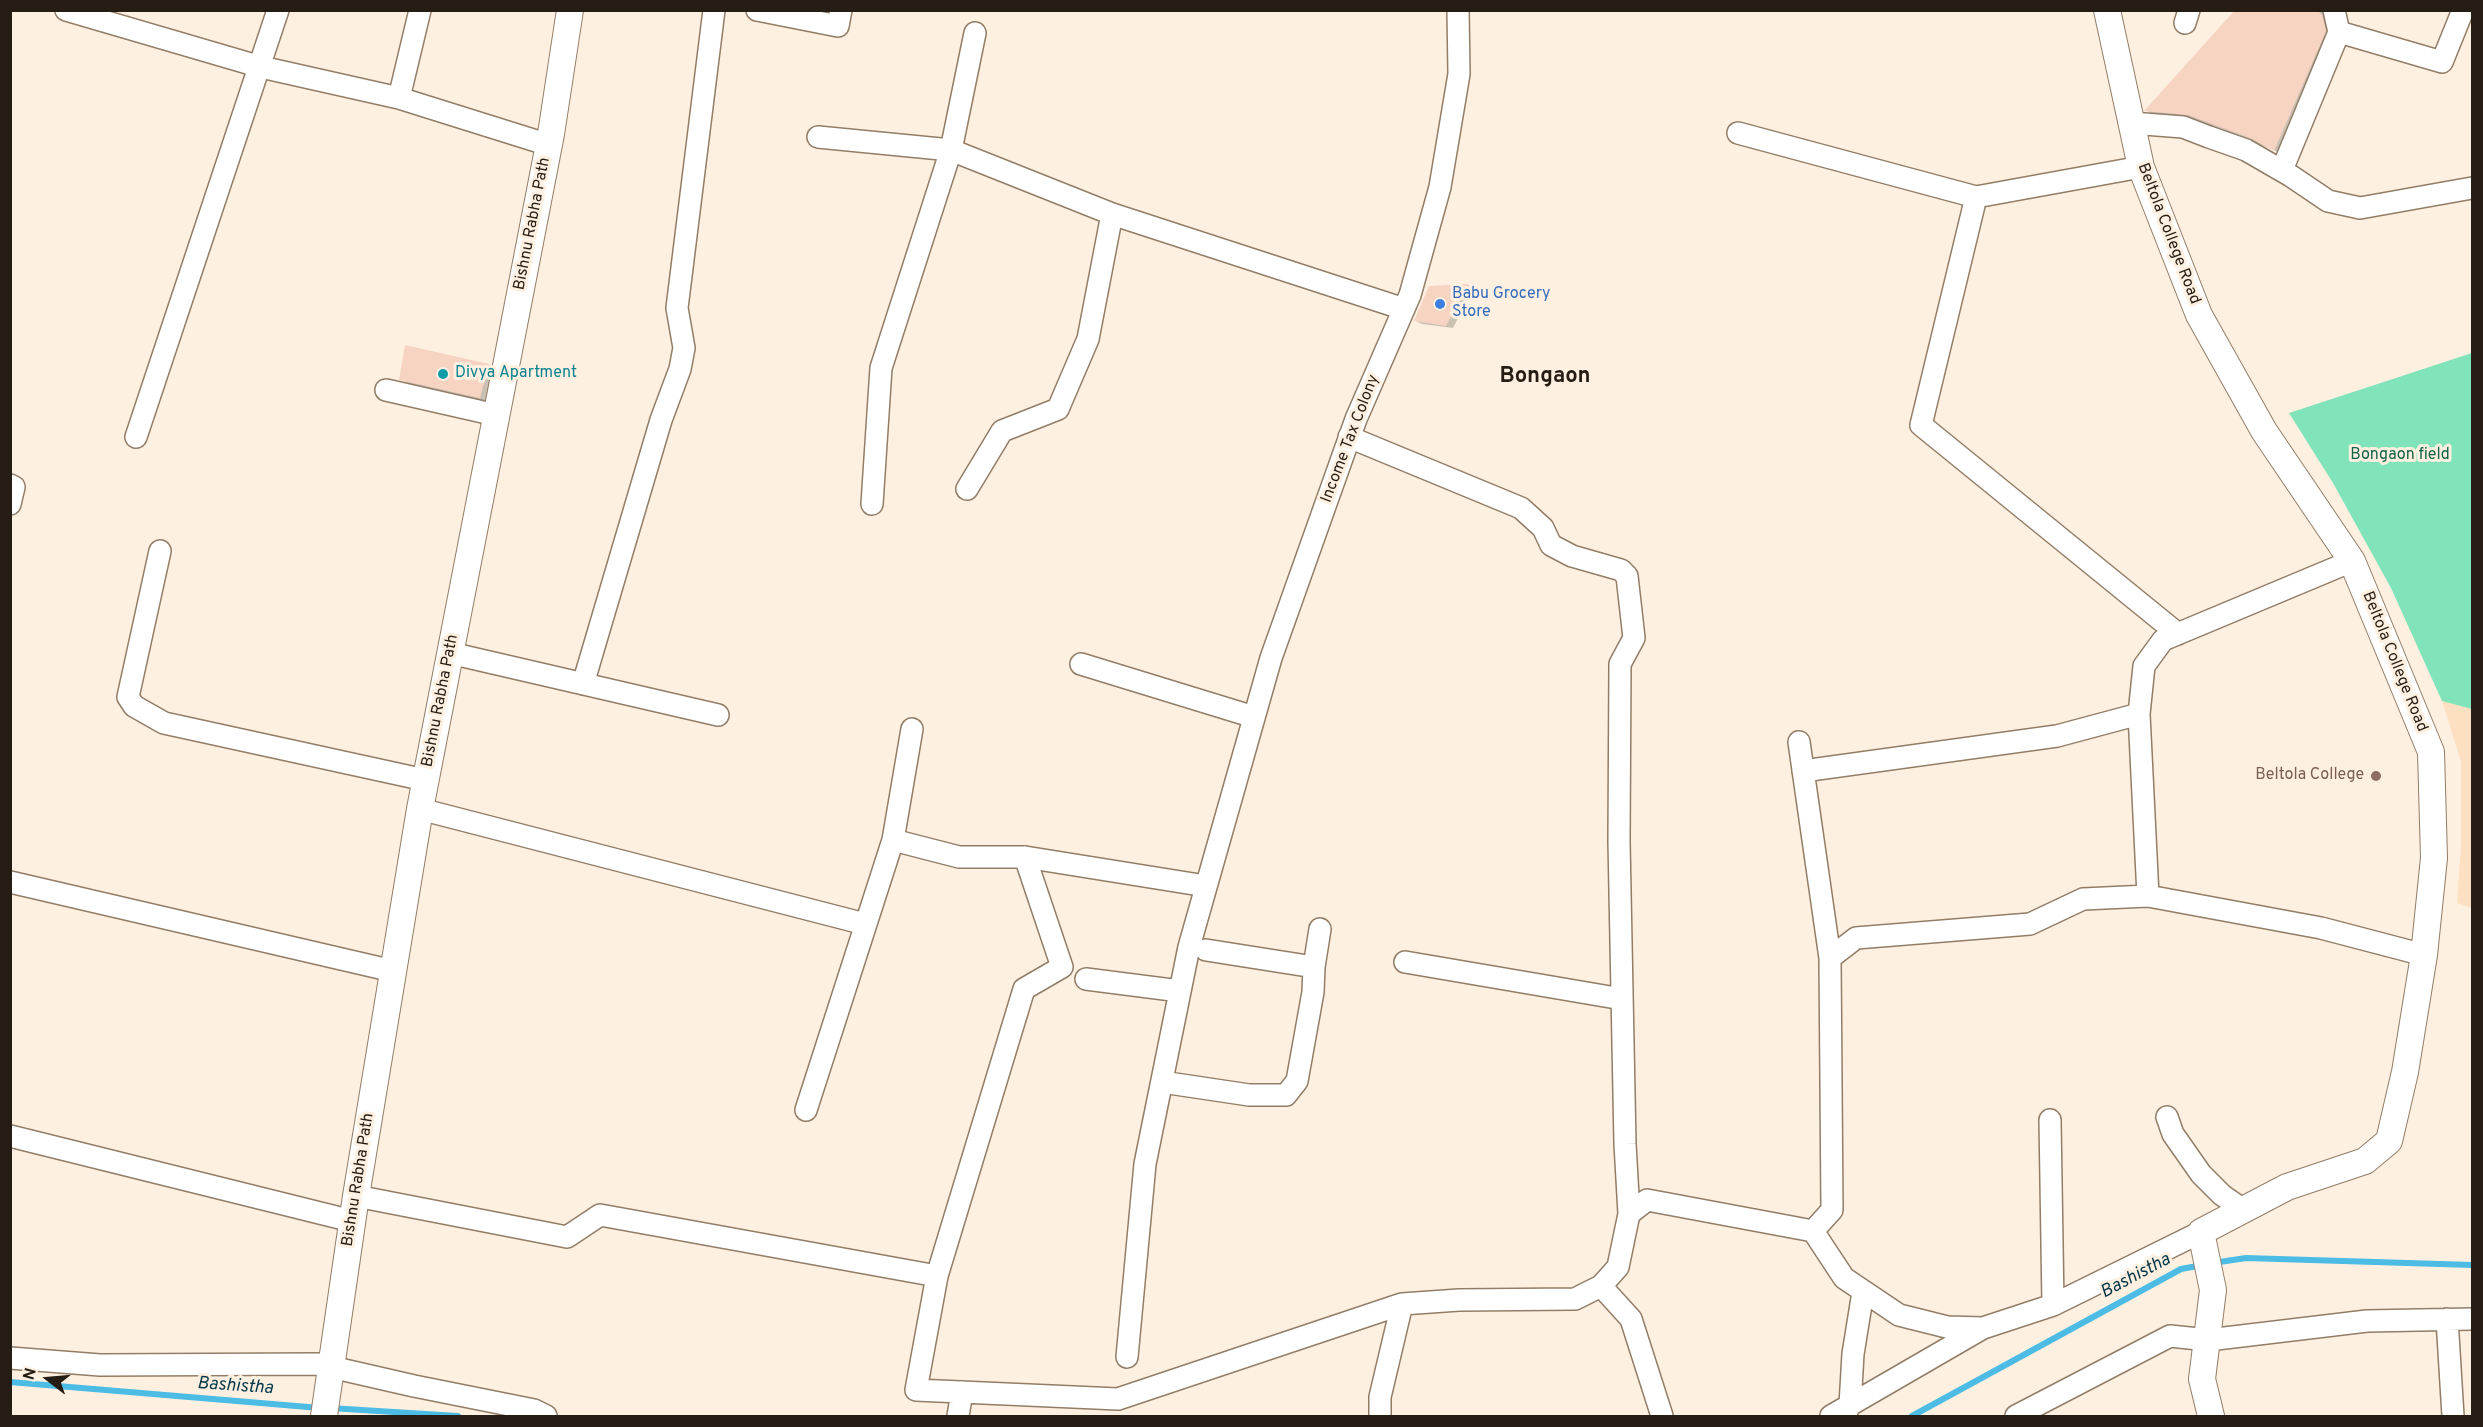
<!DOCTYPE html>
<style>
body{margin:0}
#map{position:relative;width:2483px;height:1427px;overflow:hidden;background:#fef0e1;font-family:Overpass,sans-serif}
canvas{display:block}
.frame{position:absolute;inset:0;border:12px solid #251d13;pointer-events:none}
.north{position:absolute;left:18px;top:1349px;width:60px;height:60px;-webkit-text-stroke:4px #fef0e1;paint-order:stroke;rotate:286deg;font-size:16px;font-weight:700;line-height:24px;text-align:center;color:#251d13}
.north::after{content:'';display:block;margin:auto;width:21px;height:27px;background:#251d13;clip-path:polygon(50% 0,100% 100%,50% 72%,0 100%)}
</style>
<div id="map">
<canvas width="2483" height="1427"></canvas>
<div class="frame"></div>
<div class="north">N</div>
</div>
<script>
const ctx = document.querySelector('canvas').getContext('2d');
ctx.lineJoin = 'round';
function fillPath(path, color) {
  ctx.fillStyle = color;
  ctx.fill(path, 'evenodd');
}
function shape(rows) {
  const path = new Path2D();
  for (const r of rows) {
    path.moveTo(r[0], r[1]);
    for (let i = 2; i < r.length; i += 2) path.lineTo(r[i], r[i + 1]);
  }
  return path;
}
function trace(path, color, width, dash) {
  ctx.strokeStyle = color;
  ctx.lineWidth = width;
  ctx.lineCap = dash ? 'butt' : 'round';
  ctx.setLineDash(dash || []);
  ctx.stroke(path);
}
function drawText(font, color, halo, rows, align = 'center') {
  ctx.font = font + ' Overpass,sans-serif';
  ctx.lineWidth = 6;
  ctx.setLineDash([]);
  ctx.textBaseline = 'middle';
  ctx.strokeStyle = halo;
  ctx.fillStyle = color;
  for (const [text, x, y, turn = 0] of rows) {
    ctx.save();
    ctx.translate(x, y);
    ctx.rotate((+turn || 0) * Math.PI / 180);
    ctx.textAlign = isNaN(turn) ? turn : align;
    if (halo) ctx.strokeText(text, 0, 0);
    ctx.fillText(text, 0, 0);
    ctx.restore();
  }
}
const built = shape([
 [2442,701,2472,709,2472,908,2457,903,2461,845,2461,762]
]);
const green = shape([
 [2472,353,2472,709,2442,701,2391,588,2333,483,2289,413]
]);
const shadow = shape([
 [2237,10,2324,10,2342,28,2294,162,2272,149,2209,126,2166,122,2146,110],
 [1468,285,1473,289,1453,328,1422,324,1416,321,1430,287],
 [489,365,509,377,500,409,421,391,401,379]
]);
const stream = shape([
 [2213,1263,2246,1258,2472,1265],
 [10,1382,320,1408],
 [330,1408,458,1416],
 [1912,1416,2181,1269,2203,1265]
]);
const building = shape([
 [2235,10,2317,10,2322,15,2326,31,2274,151,2250,138,2188,115,2144,111],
 [1468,284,1446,326,1414,321,1429,286],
 [405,345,489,364,480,398,399,380]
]);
const minor = shape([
 [66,10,261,67,399,98,549,145],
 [757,10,838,26,841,10],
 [2185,23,2189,10],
 [2339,32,2442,62,2463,10],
 [399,98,420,10],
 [2131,123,2183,127,2209,137,2246,150,2291,176,2328,201,2360,208,2472,188],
 [1738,133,1976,197],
 [818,137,951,150,1112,214,1404,309],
 [2141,167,1976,197,1921,425,2178,634],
 [2282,170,2339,32,2334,10],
 [386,390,496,415],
 [136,437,278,10],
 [1349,437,1521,508,1543,528,1551,545,1572,556,1621,570,1627,576,1634,638,1620,664,1619,841,1625,1144,1629,1214],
 [10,485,14,487,10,504],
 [967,489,1002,431,1058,409,1088,339,1112,214],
 [872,504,881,368,951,150,975,33],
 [160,551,128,697,134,706,164,723,425,780],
 [450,653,718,715],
 [1081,664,1254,717],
 [583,684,661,420,680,369,684,348,677,308,714,10],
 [1799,742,1830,958],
 [1803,771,2057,736,2139,714],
 [420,809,865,924],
 [893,840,912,729],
 [1025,857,1062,967,1024,989,937,1276,916,1390,1118,1399,1402,1304,1459,1300,1575,1299,1601,1286,1618,1267,1629,1214,1647,1200,1813,1231,1832,1210,1830,958,1856,938,2030,924,2083,899,2148,896,2321,928,2424,955],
 [10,882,393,971],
 [2148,896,2139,714,2144,666,2163,640,2352,561],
 [1405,962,1622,999],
 [1314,967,1320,929],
 [1086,979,1180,991],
 [1162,1082,1249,1095,1286,1095,1297,1081,1313,992,1314,967,1206,950],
 [806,1110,893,840,959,857,1025,857,1206,886],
 [2167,1117,2173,1134,2201,1174,2222,1195,2245,1211],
 [2050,1120,2053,1305],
 [10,1136,352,1221],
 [356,1196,567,1237,600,1215,937,1276],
 [1813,1231,1844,1278,1899,1315,1947,1327,1983,1328,2053,1305,2201,1232],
 [1601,1286,1631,1319,1662,1416],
 [2447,1319,2453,1416],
 [1127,1357,1145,1164,1189,947,1271,658,1356,419,1410,295,1440,187,1459,74,1458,10],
 [10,1358,100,1365,318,1364,414,1386,534,1410,546,1416],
 [1846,1413,1850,1405,1853,1354,1863,1292],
 [958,1416,962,1392],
 [1380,1416,1380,1397,1402,1304],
 [1831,1416,1983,1328],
 [2016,1416,2170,1336,2208,1340,2367,1321,2472,1319]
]);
const tertiary = shape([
 [2107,10,2141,167,2199,315,2264,431,2352,561,2431,752,2434,858,2424,955,2405,1072,2389,1141,2365,1161,2287,1187,2201,1232,2213,1290,2202,1379,2211,1416],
 [324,1416,356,1196,420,809,551,134,570,10]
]);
const markers = [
 [1440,304,6,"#3f7fe0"],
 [443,374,6,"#0f9aa8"],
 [2376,776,6,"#8d6e63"]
];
const streetNames = [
 ["Bishnu Rabha Path",533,224,-79],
 ["Beltola College Road",2168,234,69],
 ["Income Tax Colony",1351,439,-69],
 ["Beltola College Road",2394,662,68],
 ["Bishnu Rabha Path",441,701,-79],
 ["Bishnu Rabha Path",359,1180,-81]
];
const shopNames = [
 ["Babu Grocery",1452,295],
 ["Store",1452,313]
];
const cultureNames = [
 ["Divya Apartment",455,374]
];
const parkNames = [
 ["Bongaon field",2400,456]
];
const educationNames = [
 ["Beltola College",2364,776]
];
const waterNames = [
 ["Bashistha",2136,1277,-28],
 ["Bashistha",235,1387,4]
];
const districtNames = [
 ["Bongaon",1545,378]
];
fillPath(built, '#fce0c1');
fillPath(green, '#80e3b9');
fillPath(shadow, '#0003');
trace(stream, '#4cbce4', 6);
fillPath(building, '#f7d3c2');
trace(minor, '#927d67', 24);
trace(tertiary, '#927d67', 28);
trace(minor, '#fff', 21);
trace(tertiary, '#fff', 26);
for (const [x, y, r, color] of markers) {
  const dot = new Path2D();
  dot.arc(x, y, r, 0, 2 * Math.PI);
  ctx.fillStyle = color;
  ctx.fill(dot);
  trace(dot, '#fef0e1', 2);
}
drawText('16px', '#251d13', '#fef0e1', streetNames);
drawText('16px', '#366cbe', '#fef0e1', shopNames, 'left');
drawText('16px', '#0d838f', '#fef0e1', cultureNames, 'left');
drawText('16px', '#126348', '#fef0e1', parkNames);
drawText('16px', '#785e54', '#fef0e1', educationNames, 'right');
drawText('italic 18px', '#033748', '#fef0e1', waterNames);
drawText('bold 22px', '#251d13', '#fef0e1', districtNames);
</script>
